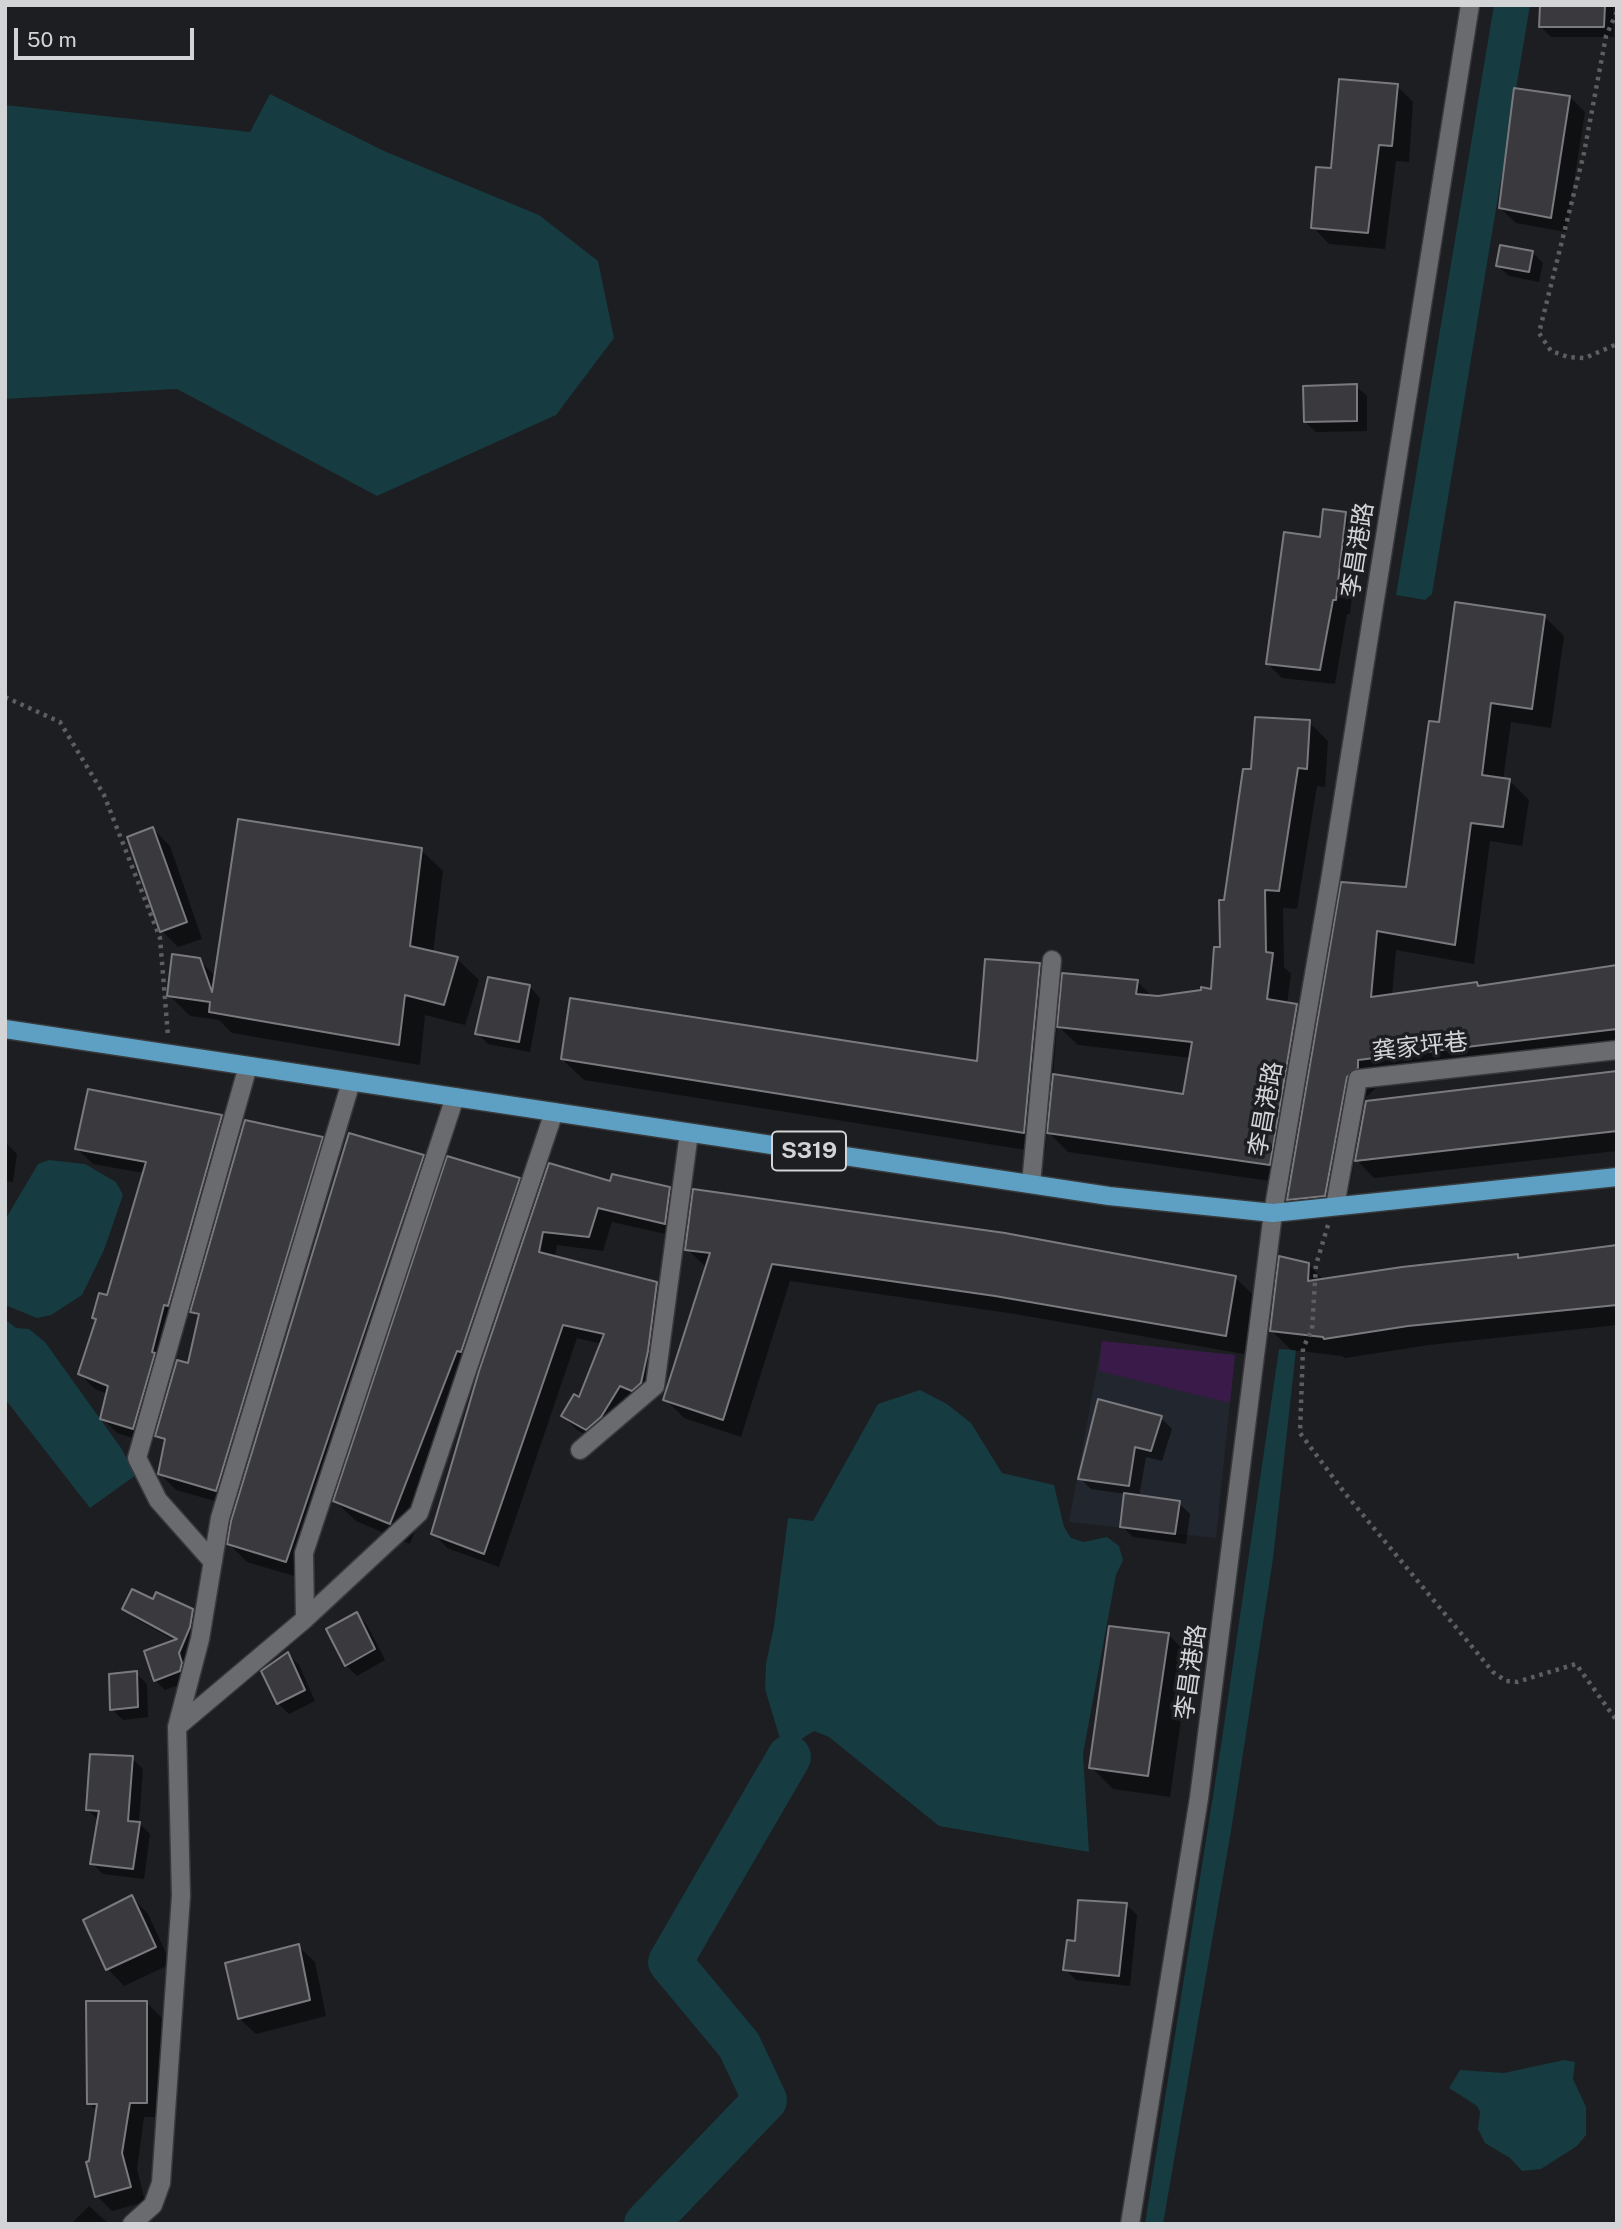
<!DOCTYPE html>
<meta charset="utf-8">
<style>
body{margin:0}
#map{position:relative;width:1622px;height:2229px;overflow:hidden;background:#1c1e21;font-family:"Public Sans",sans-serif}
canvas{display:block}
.frame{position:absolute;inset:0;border:7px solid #d3d4d6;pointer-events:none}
.scale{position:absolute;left:14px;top:28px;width:180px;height:32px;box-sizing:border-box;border:4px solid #d3d4d6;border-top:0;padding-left:9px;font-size:21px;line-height:24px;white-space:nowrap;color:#d3d4d6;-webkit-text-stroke:5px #1c1e21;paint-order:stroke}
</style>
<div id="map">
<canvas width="1622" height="2229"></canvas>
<div class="frame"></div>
<div class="scale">50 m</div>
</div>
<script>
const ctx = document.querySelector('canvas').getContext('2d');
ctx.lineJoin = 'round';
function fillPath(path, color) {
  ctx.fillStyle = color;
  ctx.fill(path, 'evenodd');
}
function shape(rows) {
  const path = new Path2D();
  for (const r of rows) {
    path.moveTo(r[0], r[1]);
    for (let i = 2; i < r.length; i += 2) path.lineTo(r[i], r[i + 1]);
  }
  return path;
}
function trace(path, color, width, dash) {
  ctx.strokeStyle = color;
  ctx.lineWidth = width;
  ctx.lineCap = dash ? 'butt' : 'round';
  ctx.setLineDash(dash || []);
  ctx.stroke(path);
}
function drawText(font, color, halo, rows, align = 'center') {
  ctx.font = font + ' "Public Sans","Noto Sans SC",sans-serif';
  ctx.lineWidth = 7;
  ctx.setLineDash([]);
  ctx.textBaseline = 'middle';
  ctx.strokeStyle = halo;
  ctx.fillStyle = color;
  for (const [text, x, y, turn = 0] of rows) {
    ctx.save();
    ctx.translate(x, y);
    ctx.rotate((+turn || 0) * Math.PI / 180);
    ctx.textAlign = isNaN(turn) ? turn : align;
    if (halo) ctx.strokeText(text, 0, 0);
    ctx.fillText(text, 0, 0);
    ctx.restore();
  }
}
const built = shape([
 [1102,1341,1235,1355,1216,1538,1069,1522]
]);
const green = shape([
 [1102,1341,1235,1355,1230,1403,1099,1371]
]);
const water = shape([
 [1494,5,1530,5,1432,594,1425,600,1396,595],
 [270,94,384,151,539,215,598,261,614,338,556,415,377,496,177,389,5,399,5,105,250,132],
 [49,1160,85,1164,116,1182,123,1195,104,1250,82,1295,51,1315,37,1318,5,1305,5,1220,38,1164],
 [5,1319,16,1328,29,1329,45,1342,121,1448,136,1475,90,1508,5,1399],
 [1279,1349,1296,1350,1273,1559,1231,1831,1163,2224,1145,2224,1222,1739],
 [920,1390,947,1404,971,1423,1002,1473,1054,1485,1064,1527,1071,1538,1084,1542,1107,1537,1119,1546,1123,1560,1116,1575,1083,1754,1089,1852,939,1826,829,1737,814,1731,803,1738,783,1764,781,1742,765,1689,766,1664,774,1626,788,1518,813,1521,878,1404],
 [1564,2060,1575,2062,1573,2079,1586,2107,1586,2135,1577,2146,1541,2169,1522,2171,1510,2158,1485,2143,1478,2129,1480,2112,1477,2106,1449,2088,1460,2070,1504,2073]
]);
const shadow = shape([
 [1542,5,1613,5,1614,37,1551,37,1541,27],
 [1397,86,1413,102,1409,162,1396,161,1385,249,1329,244,1313,227,1332,170],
 [1570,97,1585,112,1566,232,1516,223,1500,208],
 [1532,252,1543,263,1539,282,1509,276,1498,266],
 [1356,386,1367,396,1367,431,1316,432,1305,422],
 [1346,514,1360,528,1350,614,1347,614,1335,684,1282,678,1267,663,1321,539],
 [1544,616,1564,636,1551,728,1511,722,1503,780,1509,780,1529,800,1522,846,1490,841,1474,964,1396,950,1392,996,1476,983,1480,987,1617,967,1617,1052,1377,1080,1377,1087,1366,1097,1365,1103,1617,1073,1617,1151,1374,1178,1355,1158,1344,1215,1308,1219,1289,1200,1291,1184,1068,1152,1047,1131,1045,1153,584,1080,562,1059,979,1063,1040,965,1063,988,1137,981,1152,997,1212,991,1221,949,1226,902,1253,771,1309,722,1328,741,1325,787,1317,786,1297,909,1283,908,1284,967,1291,974,1287,1004,1296,1006,1318,1028,1343,884,1408,889,1440,724],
 [1057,1025,1078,1045,1191,1058,1185,1096,1053,1076],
 [153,829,170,846,202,939,178,947,162,931],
 [421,850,443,871,433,953,457,959,479,980,465,1025,425,1015,420,1065,232,1033,219,1020,190,1016,169,995,199,960,216,977],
 [530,987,540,998,530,1052,488,1044,477,1033],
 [221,1117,236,1132,148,1443,117,1433,102,1418,108,1394,95,1389,80,1374,97,1320,94,1317,108,1297,144,1173,93,1164,77,1149],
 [322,1138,338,1155,233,1506,176,1490,160,1474,166,1444,157,1435,189,1365,200,1319,192,1311],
 [5,1142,17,1154,13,1182,5,1181],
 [423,1156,443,1176,519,1179,539,1199,612,1183,669,1188,684,1203,679,1237,612,1222,603,1251,557,1245,555,1258,657,1284,671,1298,655,1398,601,1443,577,1430,563,1416,580,1400,602,1344,577,1338,499,1567,447,1548,433,1533,482,1372,477,1370,410,1544,356,1521,335,1501,360,1426,357,1425,304,1579,247,1562,229,1544],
 [1617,1247,1617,1325,1429,1345,1345,1358,1342,1356,1291,1350,1271,1330,1308,1264,1324,1280],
 [687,1249,1235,1277,1254,1296,1244,1354,1015,1314,790,1281,741,1437,684,1418,665,1399,707,1268],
 [1099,1401,1161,1418,1172,1429,1162,1461,1146,1457,1139,1497,1179,1503,1190,1514,1186,1544,1133,1537,1122,1526,1126,1494,1091,1489,1080,1478],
 [154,1602,192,1610,203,1620,189,1681,165,1690,155,1680,176,1641,134,1618,124,1608],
 [357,1614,367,1625,385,1660,357,1676,346,1665],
 [1168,1634,1190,1657,1170,1797,1113,1789,1091,1767],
 [288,1654,299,1665,315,1701,289,1714,278,1703],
 [136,1673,147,1684,148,1717,123,1720,112,1709],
 [132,1758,143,1769,139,1823,150,1834,144,1879,103,1874,92,1863,99,1821,87,1809],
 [132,1897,148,1914,171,1964,124,1986,108,1969,85,1920],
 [1126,1904,1137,1915,1130,1986,1076,1980,1065,1969,1077,1943],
 [298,1946,315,1962,326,2016,256,2034,239,2018],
 [147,2003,162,2018,162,2117,144,2117,137,2169,145,2202,112,2211,97,2196,91,2163,97,2111,89,2103],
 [89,2206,109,2224,71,2224]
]);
const river = shape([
 [646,2224,765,2100,739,2045,670,1962,789,1757]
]);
const building = shape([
 [1540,5,1605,5,1604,27,1539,27,1540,5],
 [1339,79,1398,84,1392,146,1379,145,1368,233,1311,228,1316,167,1331,168,1339,79],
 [1514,88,1570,96,1551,218,1499,208,1514,88],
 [1500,245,1533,251,1529,272,1496,266,1500,245],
 [1357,384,1357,421,1304,422,1303,386,1357,384],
 [1323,509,1346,512,1336,600,1333,600,1320,670,1266,664,1284,532,1320,537,1323,509],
 [1455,602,1545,615,1532,709,1491,703,1482,775,1510,779,1503,827,1471,823,1455,945,1377,931,1371,997,1477,982,1478,986,1617,965,1617,1029,1358,1060,1358,1068,1347,1077,1325,1196,1287,1200,1341,882,1406,887,1429,721,1439,722,1455,602],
 [1255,717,1310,720,1307,769,1298,768,1279,891,1265,890,1266,952,1273,953,1267,999,1297,1004,1270,1165,1047,1133,1053,1074,1183,1094,1192,1042,1057,1027,1062,973,1138,980,1136,994,1158,996,1201,990,1201,987,1211,989,1214,947,1220,947,1219,900,1224,900,1243,769,1251,769,1255,717],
 [238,819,422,848,410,946,458,957,444,1005,405,995,399,1045,209,1012,210,1002,167,996,172,954,200,958,212,992,238,819],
 [153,827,187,922,160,932,127,837,153,827],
 [985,959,1040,963,1024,1133,561,1059,570,998,977,1061,985,959],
 [488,977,530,985,519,1042,475,1034,488,977],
 [1617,1071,1617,1131,1355,1161,1366,1101,1617,1071],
 [88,1089,222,1115,168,1306,164,1305,152,1352,155,1353,133,1429,100,1419,108,1386,78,1374,96,1319,92,1318,99,1293,107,1295,146,1162,75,1149,88,1089],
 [245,1120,323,1137,216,1491,158,1474,165,1439,155,1436,177,1360,188,1363,199,1314,190,1312,245,1120],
 [349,1133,424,1155,286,1562,227,1544,231,1521,349,1133],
 [447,1156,520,1178,461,1352,457,1351,390,1524,333,1501,447,1156],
 [549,1163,610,1181,612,1174,670,1187,665,1224,598,1208,589,1237,543,1232,539,1252,657,1282,648,1351,641,1383,632,1391,620,1386,601,1417,586,1430,561,1416,574,1394,579,1397,604,1334,563,1325,484,1554,431,1534,479,1371,549,1163],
 [693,1189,1005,1233,1236,1276,1226,1336,995,1296,772,1264,723,1420,663,1400,710,1253,685,1250,693,1189],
 [1617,1245,1617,1305,1408,1326,1324,1339,1323,1337,1270,1331,1279,1256,1309,1263,1308,1281,1402,1267,1518,1254,1518,1258,1617,1245],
 [1098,1399,1162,1416,1151,1451,1135,1447,1129,1486,1078,1479,1098,1399],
 [1124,1493,1180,1501,1175,1534,1120,1527,1124,1493],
 [132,1589,153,1599,156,1592,193,1609,190,1627,179,1653,182,1663,180,1671,154,1681,144,1651,177,1639,122,1609,132,1589],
 [357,1612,375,1649,345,1666,326,1629,357,1612],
 [1109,1626,1169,1633,1148,1776,1089,1768,1109,1626],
 [288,1652,305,1690,277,1704,261,1671,288,1652],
 [137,1671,138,1707,110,1710,109,1674,137,1671],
 [90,1754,133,1756,128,1821,140,1822,133,1869,90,1864,99,1811,86,1810,90,1754],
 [132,1895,156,1947,106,1970,83,1920,132,1895],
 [1078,1900,1127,1903,1119,1976,1063,1970,1067,1940,1075,1941,1078,1900],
 [299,1944,310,2000,238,2019,225,1963,299,1944],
 [86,2001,147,2001,147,2103,130,2103,122,2153,131,2187,95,2197,86,2162,89,2161,97,2104,87,2104,86,2001]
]);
const path = shape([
 [1617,12,1606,36,1584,153,1539,333,1551,351,1568,357,1585,358,1617,344],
 [5,697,60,722,104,795,160,938,168,1036],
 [1328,1225,1316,1265,1312,1330,1303,1348,1300,1433,1344,1492,1493,1672,1506,1681,1517,1682,1576,1664,1617,1721]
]);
const minor = shape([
 [1031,1184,1052,960],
 [1335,1206,1358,1079,1617,1050],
 [580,1450,655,1386,689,1133],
 [213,1562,158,1500,137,1458,248,1066],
 [305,1619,304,1553,455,1097],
 [177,1727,200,1639,220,1518,351,1082],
 [132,2224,153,2205,161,2183,181,1896,177,1727,305,1619,419,1513,554,1112]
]);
const tertiary = shape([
 [1130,2224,1199,1798,1273,1213,1330,881,1470,5]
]);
const primary = shape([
 [5,1029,1109,1196,1273,1213,1617,1177]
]);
const shields = [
 [809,1151,74]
];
const shieldNames = [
 ["S319",809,1151]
];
const streetNames = [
 ["李昌港路",1358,550,-81],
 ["龚家坪巷",1420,1047,-6],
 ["李昌港路",1266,1109,-80],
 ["李昌港路",1191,1672,-82]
];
fillPath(built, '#22262e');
fillPath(green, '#3a1a49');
fillPath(water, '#163b40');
fillPath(shadow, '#0007');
trace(river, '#163b40', 44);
fillPath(building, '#3a3a3e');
trace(building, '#7a7a7e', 2);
trace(minor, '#38393b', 21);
trace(tertiary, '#38393b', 21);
trace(primary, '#38393b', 21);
trace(path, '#5c5e60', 4.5, [3.5, 5]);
trace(minor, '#696b6f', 18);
trace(tertiary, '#696b6f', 18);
trace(primary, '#5ea0c4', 18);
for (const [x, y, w] of shields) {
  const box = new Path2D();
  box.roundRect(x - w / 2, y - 19.5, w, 39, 5);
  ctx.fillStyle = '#1c1e21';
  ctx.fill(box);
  trace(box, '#d3d4d6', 2);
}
drawText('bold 23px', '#d3d4d6', null, shieldNames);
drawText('24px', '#d3d4d6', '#1c1e21', streetNames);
</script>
